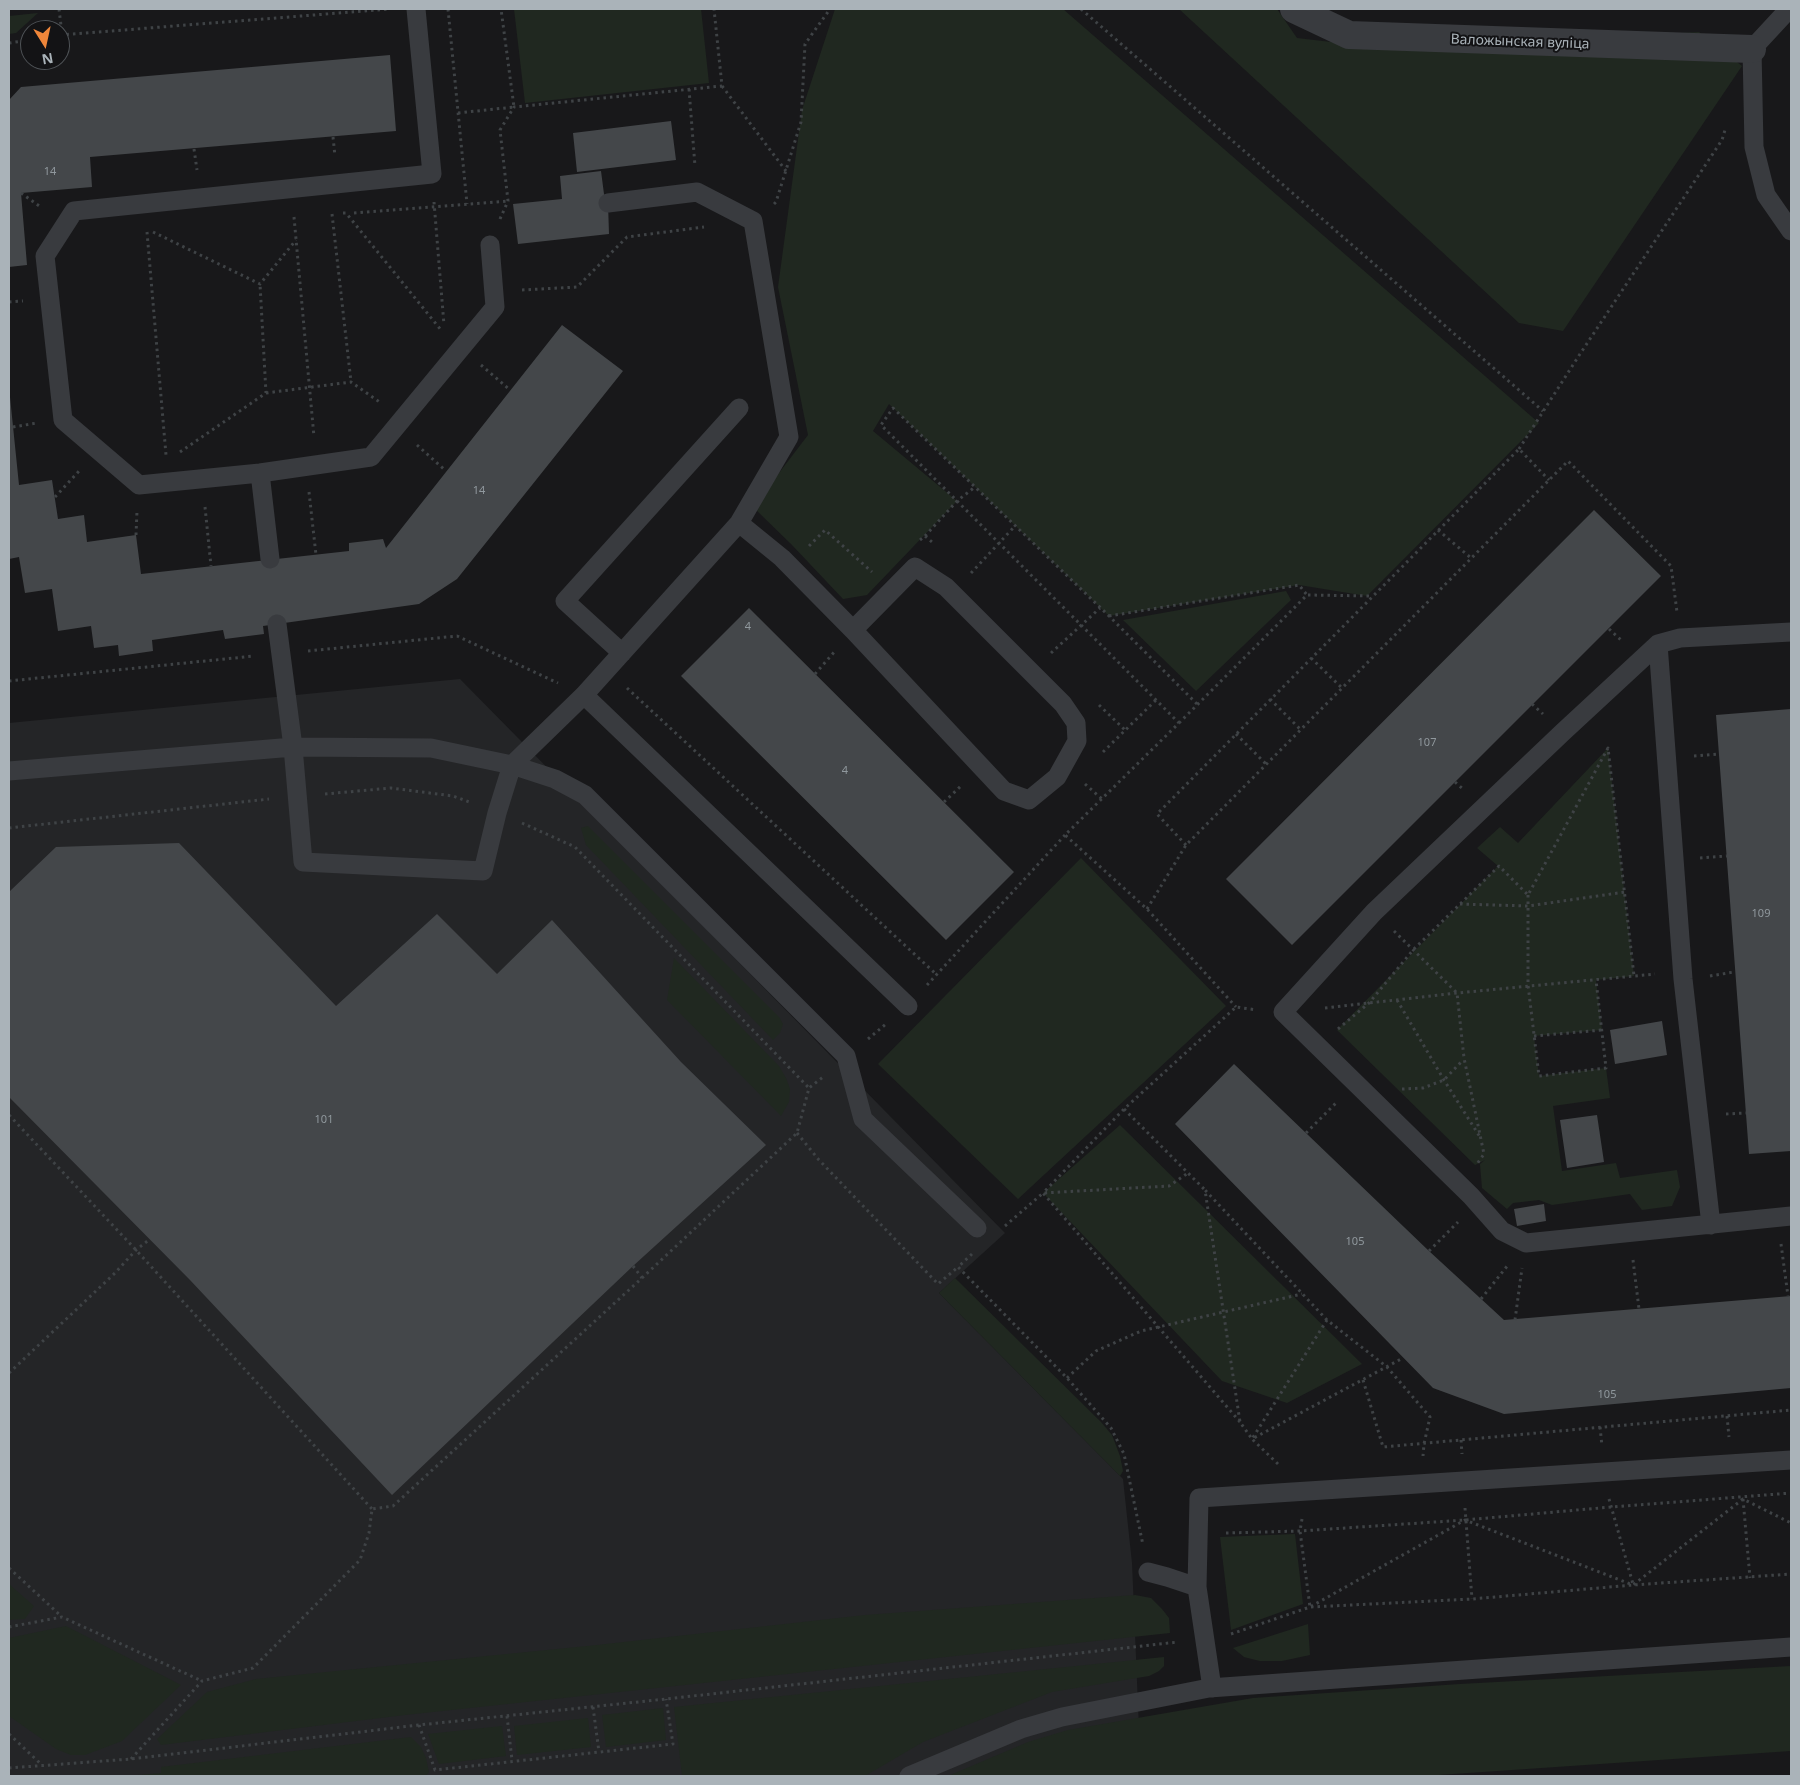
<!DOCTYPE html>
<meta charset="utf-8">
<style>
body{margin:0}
#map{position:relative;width:1800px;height:1785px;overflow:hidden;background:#18181a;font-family:"Noto Sans",sans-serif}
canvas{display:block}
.frame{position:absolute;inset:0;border:10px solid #aab3b9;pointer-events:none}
.north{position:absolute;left:20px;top:20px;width:50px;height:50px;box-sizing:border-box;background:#131315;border:1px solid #4f5357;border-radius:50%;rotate:170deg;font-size:14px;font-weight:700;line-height:20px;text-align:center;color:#aab3b9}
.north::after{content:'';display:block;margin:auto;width:18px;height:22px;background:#ef863a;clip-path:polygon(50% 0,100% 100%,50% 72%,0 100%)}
</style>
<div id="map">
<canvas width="1800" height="1785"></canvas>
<div class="frame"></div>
<div class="north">N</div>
</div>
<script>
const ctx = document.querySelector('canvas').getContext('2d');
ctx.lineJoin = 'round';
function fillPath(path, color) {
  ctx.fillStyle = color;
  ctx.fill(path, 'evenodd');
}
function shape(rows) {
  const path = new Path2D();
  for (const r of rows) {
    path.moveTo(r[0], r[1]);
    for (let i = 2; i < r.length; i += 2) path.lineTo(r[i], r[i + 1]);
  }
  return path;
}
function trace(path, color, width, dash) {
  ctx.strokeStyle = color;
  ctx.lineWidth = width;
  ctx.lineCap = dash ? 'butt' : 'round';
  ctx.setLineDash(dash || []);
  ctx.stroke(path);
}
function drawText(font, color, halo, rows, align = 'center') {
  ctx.font = font + ' "Noto Sans",sans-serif';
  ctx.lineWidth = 4;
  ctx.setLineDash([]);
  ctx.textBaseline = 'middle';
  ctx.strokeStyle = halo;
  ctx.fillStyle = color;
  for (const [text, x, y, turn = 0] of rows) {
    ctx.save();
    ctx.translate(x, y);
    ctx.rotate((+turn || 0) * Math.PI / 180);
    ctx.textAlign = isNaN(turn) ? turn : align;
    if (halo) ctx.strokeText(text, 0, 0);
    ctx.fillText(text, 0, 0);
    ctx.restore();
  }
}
const built = shape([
 [460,679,1005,1233,939,1293,1123,1479,1132,1563,1141,1776,9,1776,9,723]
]);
const green = shape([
 [514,9,701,9,709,83,525,103],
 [835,9,1063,9,1539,423,1367,596,1299,585,1109,616,889,404,873,431,957,501,867,595,843,599,792,545,753,507,808,435,778,287,802,110],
 [1179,9,1277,9,1297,38,1391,49,1699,32,1742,66,1563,331,1519,323],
 [38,13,16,33,9,34,9,16],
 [1286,591,1291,600,1196,691,1123,620],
 [1608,748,1634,976,1596,980,1602,1030,1534,1036,1539,1076,1606,1068,1610,1098,1553,1106,1562,1171,1616,1163,1620,1178,1677,1170,1680,1187,1672,1206,1642,1210,1630,1194,1552,1205,1539,1200,1513,1203,1507,1209,1482,1188,1480,1164,1485,1160,1475,1165,1337,1030,1498,866,1477,848,1500,827,1518,843],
 [588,826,779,1017,783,1024,780,1033,773,1040,586,845,581,828],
 [1081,858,1226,1006,1018,1199,878,1064],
 [674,958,779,1066,786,1078,790,1089,789,1102,781,1116,667,1000],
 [1120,1125,1362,1364,1287,1403,1222,1381,1043,1193],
 [955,1278,1101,1422,1112,1435,1120,1456,1123,1471,1120,1476,939,1293],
 [1295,1534,1303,1604,1231,1630,1220,1537],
 [9,1584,34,1606,25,1619,9,1620],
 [1135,1595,1151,1598,1162,1609,1169,1618,1170,1633,405,1715,161,1745,157,1739,207,1692,256,1679,597,1645,865,1615],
 [1308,1624,1310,1655,1282,1661,1260,1661,1244,1657,1233,1648],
 [66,1626,181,1685,122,1741,85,1755,71,1755,56,1749,9,1716,9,1638],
 [1164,1657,1164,1666,1159,1671,1149,1676,1052,1692,923,1742,865,1776,682,1776,674,1707],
 [1791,1666,1791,1751,1424,1776,948,1776,1028,1742,1068,1730,1253,1698,1460,1684],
 [663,1708,666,1740,606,1747,602,1715],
 [588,1718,591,1747,517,1755,514,1726],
 [502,1726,506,1756,439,1764,428,1734],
 [411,1737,421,1747,426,1758,429,1772,426,1776,127,1776,161,1773,161,1767]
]);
const building = shape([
 [390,55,396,131,90,157,92,187,21,193,27,265,9,267,9,100,21,87],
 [671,121,676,160,577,172,573,133],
 [601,171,604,194,608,203,609,234,518,244,513,204,562,199,560,176],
 [562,325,623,371,457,579,419,604,263,626,264,634,225,639,223,630,152,640,153,651,119,656,118,645,94,648,91,626,58,631,52,589,25,593,19,557,9,559,9,397,10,397,19,485,52,480,58,519,84,515,87,542,136,535,141,574,349,551,349,543,383,539,386,548],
 [1594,510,1661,576,1292,945,1226,879],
 [749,608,1014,872,946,940,681,676],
 [1791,709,1791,1151,1749,1154,1716,715],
 [179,843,336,1006,437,914,497,974,552,920,681,1062,766,1145,633,1266,392,1495,190,1280,9,1097,9,892,56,847],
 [1662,1021,1667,1055,1615,1064,1610,1030],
 [1234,1064,1429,1251,1504,1320,1791,1296,1791,1388,1504,1414,1433,1388,1175,1124],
 [1597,1115,1604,1162,1567,1168,1560,1120],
 [1544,1204,1546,1221,1517,1226,1514,1209]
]);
const path = shape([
 [59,9,62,34],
 [448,9,467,204],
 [1081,9,1543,411],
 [60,35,390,9],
 [9,43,30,40],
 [722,86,786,171],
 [689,89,695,166],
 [458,113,514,107,501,9],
 [333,137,335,156],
 [194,149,197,170],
 [21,193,42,208],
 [434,202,444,325],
 [774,204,776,202,801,122,805,44,830,9],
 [343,213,346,213,441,330],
 [354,213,508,201],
 [332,214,351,382],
 [294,217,314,437],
 [500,219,508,201,500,130,514,107,722,86,714,9],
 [147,232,166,455],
 [153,232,260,284,296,240],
 [522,290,577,287,627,237,704,227],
 [9,302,23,301],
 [481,365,510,390],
 [266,393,351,382,381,403],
 [13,427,37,423],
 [417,445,446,471],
 [1519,449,1580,354,1722,140,1725,130],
 [180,452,266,393,260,284],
 [309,492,316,555],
 [55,497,80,470],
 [205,507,211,566],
 [1438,530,1471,558],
 [136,535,137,511],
 [925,536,957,501,975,487],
 [920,540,925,536,932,542],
 [809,546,825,530,872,572],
 [971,573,1015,526],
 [1109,616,1299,585,1307,595],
 [1609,629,1621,640],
 [308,651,457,636,558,683],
 [1051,653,1100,608],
 [1311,658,1342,688],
 [815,674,836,650],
 [9,681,254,656],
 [627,688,937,975],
 [1270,699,1301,730],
 [1197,704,1109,616,893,408,881,425,1179,723,1065,835,1147,909,1236,1007],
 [1532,704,1543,714],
 [1099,705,1126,731],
 [1179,723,1307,595,1373,596],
 [1236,734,1266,764],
 [1103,752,1156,700],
 [1694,756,1718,754],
 [1455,782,1464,790],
 [1085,784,1102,799],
 [325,794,391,788,453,796,472,803],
 [944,802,962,785],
 [522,823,575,847,809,1088],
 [9,828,269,799],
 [1186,845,1157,814,1519,449,1549,480],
 [1700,858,1727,856],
 [1528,895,1528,985,1539,1076,1606,1068,1596,980],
 [1460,904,1528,906,1625,892],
 [1147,909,1186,845,1568,461,1671,566,1677,612],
 [1394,931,1457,993,1464,1058,1484,1154,1477,1164],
 [1710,976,1734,972],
 [927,985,1065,835],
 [1397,1000,1444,1080,1480,1137],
 [1325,1008,1457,993,1655,974],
 [1338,1029,1369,1003,1413,950,1499,866,1528,895,1608,748,1634,976],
 [1534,1036,1602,1030],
 [868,1039,886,1024],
 [1402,1089,1423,1088,1444,1080,1463,1060],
 [1124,1109,1205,1190],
 [1726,1114,1746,1113],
 [9,1115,136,1250,372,1509],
 [797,1133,819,1160,938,1284,958,1267],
 [1306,1133,1336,1103],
 [1005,1226,1043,1193,1169,1186,1188,1173],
 [1781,1244,1788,1296],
 [1429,1251,1458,1222],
 [972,1254,958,1267,1067,1378,1111,1428,1124,1454,1143,1545],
 [1633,1260,1639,1309],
 [633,1266,642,1278],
 [1481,1299,1508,1265],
 [1327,1320,1205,1190,1240,1422,1252,1439,1327,1320,1387,1367,1430,1417,1424,1444,1423,1456],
 [1515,1320,1522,1268],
 [9,1373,115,1273,136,1250,150,1239],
 [1067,1378,1096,1351,1141,1331,1302,1294],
 [1363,1380,1383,1447,1791,1410],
 [1727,1416,1729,1437],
 [1240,1422,1043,1193,1124,1109,1236,1007,1257,1010],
 [1600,1427,1602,1446],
 [1461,1440,1462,1454],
 [1278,1464,1252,1439,1403,1358],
 [1609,1499,1633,1584],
 [1743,1499,1750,1578],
 [1465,1508,1472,1599],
 [1302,1519,1300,1531,1310,1607],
 [1226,1533,1300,1531,1465,1520,1611,1507,1791,1493],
 [9,1568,61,1616],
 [1311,1607,1472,1599,1633,1585,1791,1574],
 [9,1627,62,1617,202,1681],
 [1231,1634,1310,1607,1465,1520,1633,1585,1743,1499,1791,1523],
 [593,1707,599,1752],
 [507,1716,512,1760],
 [419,1725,435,1770,673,1744,666,1699],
 [9,1734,43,1766],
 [131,1759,202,1681,253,1668,360,1560,369,1533,372,1509,393,1506,642,1278,797,1133,809,1088,823,1077],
 [9,1768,131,1759,419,1725,666,1699,1178,1642]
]);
const service = shape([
 [416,9,432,174,74,211,45,256,63,420,139,485,260,473,371,457,495,307,490,245],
 [1789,9,1752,49,1754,147,1766,195,1791,231],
 [260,473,270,559],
 [739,523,782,558,853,630,915,567,946,587,1063,704,1076,723,1077,741,1057,777,1029,800,1004,791,853,630],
 [277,624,293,747,303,862,483,871,497,813,512,765,584,695,739,523,789,437,753,221,697,192,608,203],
 [1658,644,1563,732,1374,912,1283,1012,1471,1196,1502,1231,1526,1243,1791,1216],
 [622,653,565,601,739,408],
 [584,695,908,1006],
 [9,771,293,747,431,748,512,765,555,779,585,795,846,1056,863,1119,977,1228],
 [1711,1225,1683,979,1658,644,1680,638,1791,632],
 [1148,1572,1167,1577,1197,1587],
 [1212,1688,1197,1587,1199,1498,1791,1460],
 [909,1776,1021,1729,1062,1717,1209,1688,1791,1647]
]);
const minor = shape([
 [1294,9,1349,35,1752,49]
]);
const numberNames = [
 ["14",50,172],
 ["14",479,491],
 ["4",748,627],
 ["107",1427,743],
 ["4",845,771],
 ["109",1761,914],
 ["101",324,1120],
 ["105",1355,1242],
 ["105",1607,1395]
];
const streetNames = [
 ["Валожынская вуліца",1520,42,2]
];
fillPath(built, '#242527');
fillPath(green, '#202820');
fillPath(building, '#44474a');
trace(path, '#3f4346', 3, [2.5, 4]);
trace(service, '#393b3f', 19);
trace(minor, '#393b3f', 28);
drawText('11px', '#90989d', null, numberNames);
drawText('14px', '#aab3b9', '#131315', streetNames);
</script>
